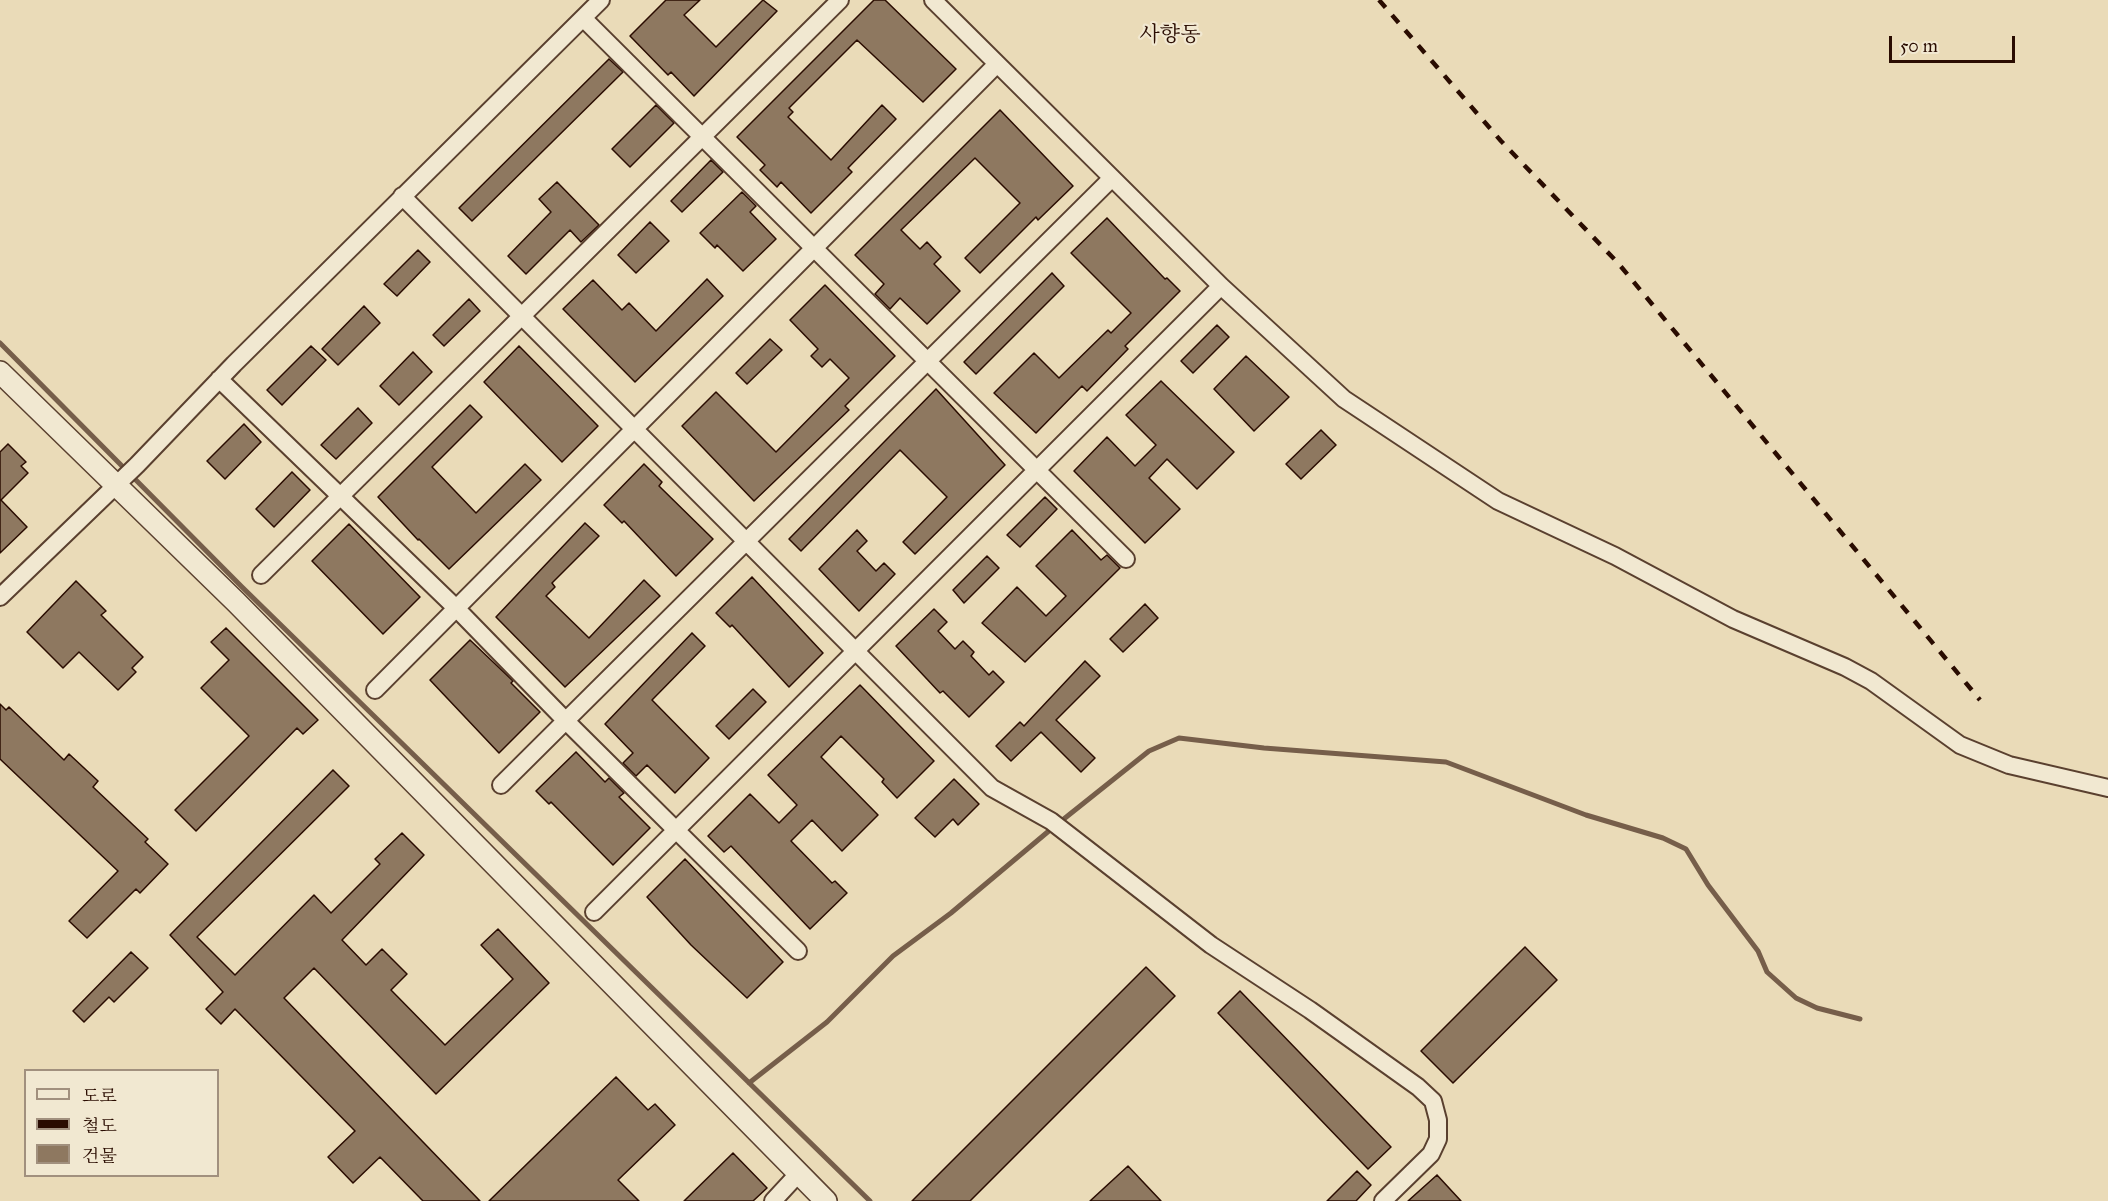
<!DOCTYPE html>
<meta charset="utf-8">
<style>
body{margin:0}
#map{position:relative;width:2108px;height:1201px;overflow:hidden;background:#eadbb8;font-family:"IM FELL Great Primer","Noto Serif KR",serif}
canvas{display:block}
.legend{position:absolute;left:24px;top:1069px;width:195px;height:108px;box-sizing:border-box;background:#f1e8d1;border:2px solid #a1907e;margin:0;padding:8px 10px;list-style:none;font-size:18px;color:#2a0c01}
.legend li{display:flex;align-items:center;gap:12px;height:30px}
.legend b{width:30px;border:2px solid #a1907e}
.scale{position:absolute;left:1889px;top:36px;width:126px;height:27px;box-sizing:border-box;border:3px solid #2a0c01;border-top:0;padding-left:8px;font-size:18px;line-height:21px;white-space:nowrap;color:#2a0c01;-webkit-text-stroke:4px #f1e8d1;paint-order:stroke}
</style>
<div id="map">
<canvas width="2108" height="1201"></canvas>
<ul class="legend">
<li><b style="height:8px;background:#f1e8d1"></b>도로</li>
<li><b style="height:8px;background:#2a0c01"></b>철도</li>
<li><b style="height:16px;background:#8e7860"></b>건물</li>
</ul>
<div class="scale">50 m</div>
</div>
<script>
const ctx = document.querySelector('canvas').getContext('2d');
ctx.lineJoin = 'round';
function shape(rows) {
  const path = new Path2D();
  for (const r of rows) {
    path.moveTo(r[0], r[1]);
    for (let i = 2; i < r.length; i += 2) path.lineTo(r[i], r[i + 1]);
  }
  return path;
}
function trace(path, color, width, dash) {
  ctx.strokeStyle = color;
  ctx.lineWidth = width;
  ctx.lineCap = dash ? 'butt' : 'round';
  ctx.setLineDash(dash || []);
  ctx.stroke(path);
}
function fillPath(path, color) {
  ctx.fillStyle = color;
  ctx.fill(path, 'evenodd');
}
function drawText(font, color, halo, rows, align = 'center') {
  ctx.font = font + ' "IM FELL Great Primer","Noto Serif KR",serif';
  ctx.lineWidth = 4.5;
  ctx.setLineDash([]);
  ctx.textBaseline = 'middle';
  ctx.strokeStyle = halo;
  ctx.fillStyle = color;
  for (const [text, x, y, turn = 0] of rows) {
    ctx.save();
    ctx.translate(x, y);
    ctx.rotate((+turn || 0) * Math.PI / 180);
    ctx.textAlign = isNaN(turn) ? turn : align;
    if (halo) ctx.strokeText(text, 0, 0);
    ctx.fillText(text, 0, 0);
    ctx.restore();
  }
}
const stream = shape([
 [0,343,242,587,870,1201],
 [749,1083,827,1022,893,956,951,913,1050,830,1149,751,1179,738,1264,748,1446,762,1586,815,1663,838,1686,849,1708,885,1758,951,1767,972,1796,998,1817,1008,1860,1019]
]);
const building = shape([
 [666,0,700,0,684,15,716,47,763,0,777,11,694,96,671,72,668,75,630,36,666,0],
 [874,0,885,0,956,69,923,102,857,40,789,108,793,112,788,117,831,160,882,105,896,119,848,168,852,172,811,213,781,182,777,187,760,170,765,165,737,137,874,0],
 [609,59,623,72,472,221,459,208,609,59],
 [656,105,674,123,630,167,612,149,656,105],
 [1000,110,1073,186,1038,220,1036,217,980,273,965,258,1020,203,975,158,901,230,920,249,927,242,941,257,934,264,960,291,927,324,900,298,890,309,875,294,884,284,855,255,1000,110],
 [711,160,723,172,682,212,671,201,711,160],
 [557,182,599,225,581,242,570,230,526,274,508,256,551,212,539,199,557,182],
 [742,192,756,206,750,212,776,239,743,271,717,245,715,248,700,233,742,192],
 [1107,218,1165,279,1167,278,1180,291,1125,346,1128,349,1087,391,1082,386,1036,433,994,393,1034,353,1059,378,1108,330,1111,333,1131,313,1071,253,1107,218],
 [650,222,669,241,636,273,618,255,650,222],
 [418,250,430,262,397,296,384,284,418,250],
 [1052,273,1064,286,976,374,964,362,1052,273],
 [707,279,723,296,635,382,563,309,593,280,622,310,629,303,656,331,707,279],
 [825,285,895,356,845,406,849,410,754,501,682,426,716,392,776,452,849,378,830,359,822,367,811,356,818,349,790,320,825,285],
 [469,299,480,311,444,346,433,335,469,299],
 [364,306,380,323,338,365,322,349,364,306],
 [1217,325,1229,337,1193,373,1181,361,1217,325],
 [770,339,782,350,747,384,736,373,770,339],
 [311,346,326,360,282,405,267,390,311,346],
 [519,346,598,426,562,462,484,382,519,346],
 [413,352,432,372,399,405,380,386,413,352],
 [1246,356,1289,397,1254,431,1214,389,1246,356],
 [1161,381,1234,452,1197,489,1167,459,1149,478,1180,509,1145,543,1074,471,1107,437,1135,466,1156,445,1126,415,1161,381],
 [936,389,1005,465,915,554,903,542,947,497,900,450,801,551,789,539,936,389],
 [470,405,482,417,432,467,476,513,525,464,541,480,449,569,419,539,418,540,378,497,470,405],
 [358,408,372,423,336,459,321,445,358,408],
 [244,424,261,442,225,479,207,461,244,424],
 [1321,430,1336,445,1301,479,1286,464,1321,430],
 [8,444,26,462,21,466,28,473,1,500,27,527,0,553,0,452,8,444],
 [644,464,662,482,659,486,713,539,676,576,624,521,622,523,604,505,644,464],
 [292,472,310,490,274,527,256,509,292,472],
 [1045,497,1057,509,1020,547,1007,535,1045,497],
 [585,523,599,536,552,583,555,587,546,596,589,638,644,580,660,596,565,687,496,617,585,523],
 [349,524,420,597,383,634,312,561,349,524],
 [857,530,867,541,857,551,876,571,884,563,895,574,859,611,819,569,857,530],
 [1072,530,1101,560,1107,555,1120,568,1025,662,982,623,1017,587,1046,616,1066,596,1036,566,1072,530],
 [987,556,999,568,964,603,953,590,987,556],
 [752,577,823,653,789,687,732,625,730,627,716,613,752,577],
 [76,581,106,611,101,615,143,657,132,668,136,672,118,690,79,652,63,668,27,632,76,581],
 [1145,604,1158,618,1123,652,1110,639,1145,604],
 [934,609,947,622,938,631,955,649,963,641,974,652,971,656,989,675,993,671,1004,682,969,717,943,691,940,693,896,646,934,609],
 [226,628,318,720,303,734,297,728,196,831,175,810,249,736,201,688,229,660,211,642,226,628],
 [692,633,705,646,652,700,709,758,675,793,647,765,636,776,623,763,633,753,605,724,692,633],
 [470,640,513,681,511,683,540,712,499,753,430,680,470,640],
 [1085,661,1100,676,1056,720,1095,758,1081,772,1041,732,1011,761,996,746,1020,722,1024,726,1085,661],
 [860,685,934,761,897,798,882,782,884,779,841,736,821,757,878,815,842,851,812,820,791,841,832,883,835,881,847,893,810,929,731,846,724,852,708,836,750,794,779,823,797,805,768,775,860,685],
 [753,689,766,702,729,739,716,726,753,689],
 [0,704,6,710,9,707,64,760,69,754,98,781,93,787,148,839,145,842,168,864,140,893,136,889,87,938,69,921,118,871,0,759,0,704],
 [576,752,605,782,609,778,624,793,619,797,650,828,613,865,551,802,549,804,536,791,576,752],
 [333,770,349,786,197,937,235,975,314,895,331,913,380,864,375,859,402,833,424,855,342,940,366,965,382,949,407,974,391,990,445,1045,513,979,481,945,498,929,549,983,436,1094,314,968,284,998,480,1201,423,1201,380,1157,353,1183,328,1157,355,1131,235,1009,221,1024,206,1009,223,992,170,935,333,770],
 [954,779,979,804,958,825,953,819,935,837,915,818,954,779],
 [685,859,783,962,747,998,691,945,647,897,685,859],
 [1525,947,1557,980,1453,1083,1421,1051,1525,947],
 [131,952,148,968,114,1002,109,997,84,1022,73,1011,131,952],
 [1146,967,1175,996,970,1201,912,1201,1146,967],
 [1240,991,1391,1147,1368,1169,1218,1013,1240,991],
 [616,1077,648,1110,655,1104,675,1125,618,1180,639,1201,489,1201,616,1077],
 [733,1153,767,1188,753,1201,684,1201,733,1153],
 [1128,1166,1161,1201,1090,1201,1128,1166],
 [1357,1171,1371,1185,1356,1201,1327,1201,1357,1171],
 [1437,1175,1461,1201,1408,1201,1437,1175]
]);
const minor = shape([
 [933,0,1221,286,1344,399,1498,501,1615,556,1733,619,1845,667,1871,681,1960,745,2009,765,2108,788],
 [583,18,1126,559],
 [402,196,992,788,1051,821,1211,945,1310,1010,1418,1087,1433,1101,1438,1120,1438,1139,1431,1154,1383,1201],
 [219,379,456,608,566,721,798,951],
 [261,575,840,0],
 [0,597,137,465,234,364,601,0],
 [375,690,997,64],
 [501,785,1111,179],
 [594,912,1221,286],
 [773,1201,798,1174]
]);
const tertiary = shape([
 [0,372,236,602,826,1201]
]);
const rail = shape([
 [1379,0,1501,141,1618,263,1980,700]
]);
const quarterNames = [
 ["사향동",1170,36]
];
trace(stream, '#765e4a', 5);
fillPath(building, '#8e7860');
trace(building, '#2a0c01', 1.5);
trace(minor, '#5a402f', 20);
trace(tertiary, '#5a402f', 24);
trace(minor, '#f1e8d1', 16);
trace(tertiary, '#f1e8d1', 21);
trace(rail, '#2a0c01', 4.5, [10, 10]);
drawText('21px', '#2a0c01', '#f1e8d1', quarterNames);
</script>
